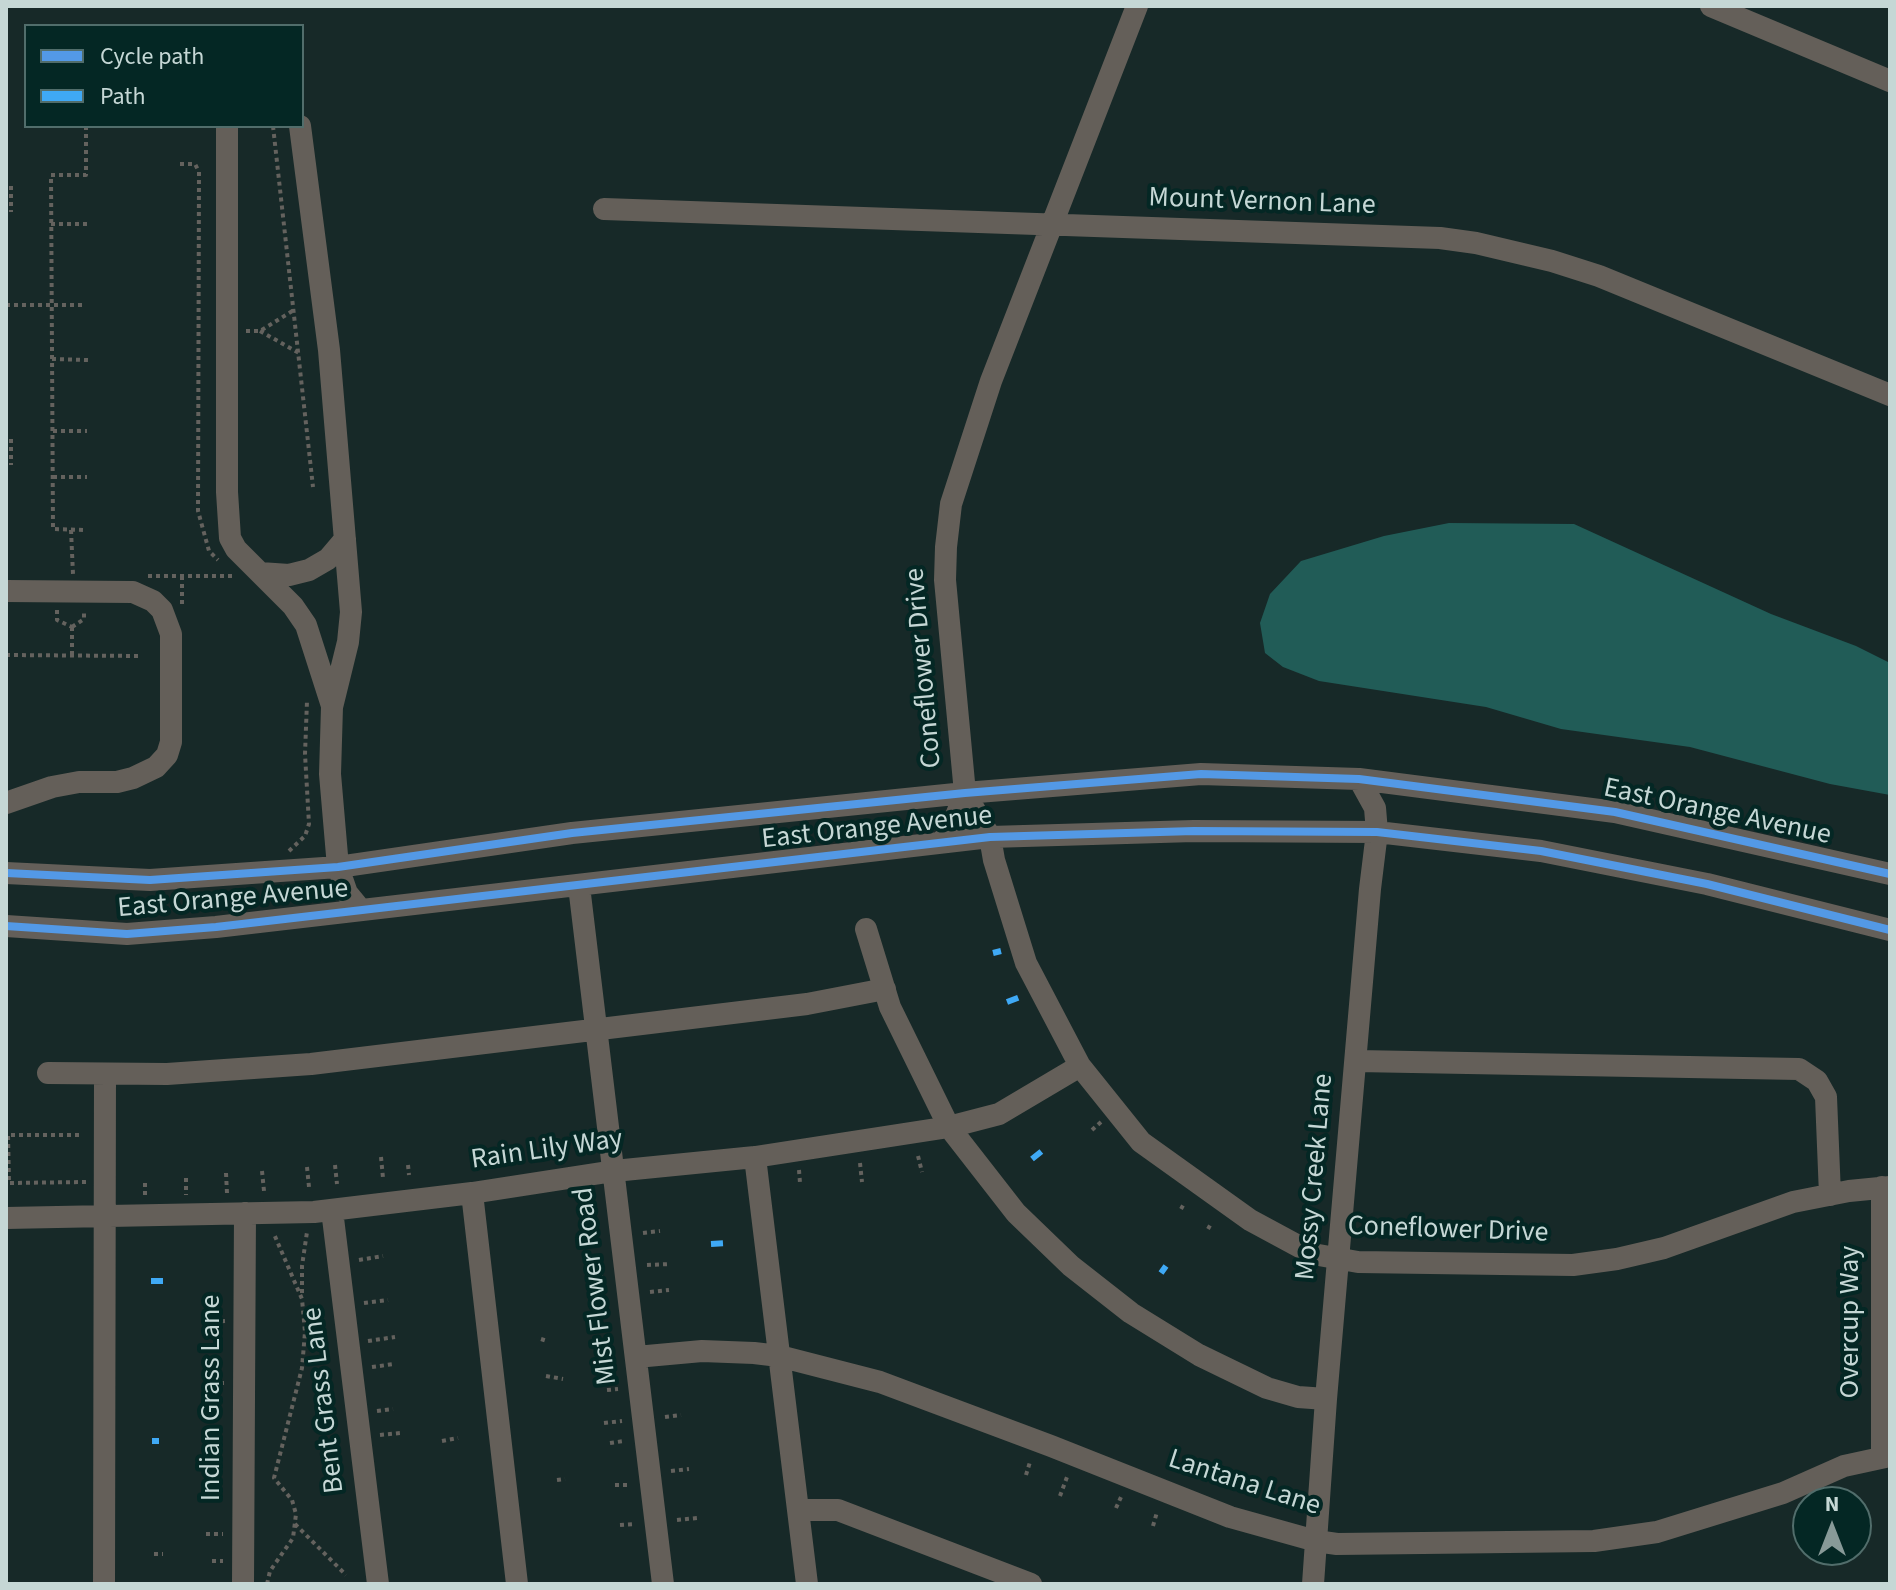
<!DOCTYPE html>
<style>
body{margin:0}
#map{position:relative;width:1896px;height:1590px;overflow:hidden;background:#172928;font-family:"Source Sans 3",sans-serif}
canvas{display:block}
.frame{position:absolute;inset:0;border:8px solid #c5d7d5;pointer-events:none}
.legend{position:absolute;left:24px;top:24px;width:280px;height:104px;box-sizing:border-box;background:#042724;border:2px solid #516d6b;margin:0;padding:10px 14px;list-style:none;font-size:24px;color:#c5d7d5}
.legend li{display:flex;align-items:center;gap:16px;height:40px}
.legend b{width:40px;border:2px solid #516d6b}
.north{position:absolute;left:1792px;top:1486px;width:80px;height:80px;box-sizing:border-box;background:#042724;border:2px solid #516d6b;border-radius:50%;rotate:0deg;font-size:22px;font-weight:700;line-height:32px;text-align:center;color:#c5d7d5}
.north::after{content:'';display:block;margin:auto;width:28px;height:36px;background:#889a98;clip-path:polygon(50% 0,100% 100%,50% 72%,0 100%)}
</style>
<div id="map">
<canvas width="1896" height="1590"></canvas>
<div class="frame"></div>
<ul class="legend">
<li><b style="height:10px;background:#5399e6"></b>Cycle path</li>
<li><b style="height:10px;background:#3fa9f5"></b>Path</li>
</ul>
<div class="north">N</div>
</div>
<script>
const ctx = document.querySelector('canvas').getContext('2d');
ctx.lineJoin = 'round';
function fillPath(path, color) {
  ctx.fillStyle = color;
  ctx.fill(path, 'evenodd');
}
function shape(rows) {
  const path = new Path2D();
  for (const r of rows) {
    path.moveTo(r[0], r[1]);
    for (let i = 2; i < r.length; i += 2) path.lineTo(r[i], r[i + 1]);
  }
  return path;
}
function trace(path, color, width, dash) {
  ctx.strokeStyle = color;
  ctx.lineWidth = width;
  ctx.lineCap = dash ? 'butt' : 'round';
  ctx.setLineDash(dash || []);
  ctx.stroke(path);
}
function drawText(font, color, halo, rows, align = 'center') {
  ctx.font = font + ' "Source Sans 3",sans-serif';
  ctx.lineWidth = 8;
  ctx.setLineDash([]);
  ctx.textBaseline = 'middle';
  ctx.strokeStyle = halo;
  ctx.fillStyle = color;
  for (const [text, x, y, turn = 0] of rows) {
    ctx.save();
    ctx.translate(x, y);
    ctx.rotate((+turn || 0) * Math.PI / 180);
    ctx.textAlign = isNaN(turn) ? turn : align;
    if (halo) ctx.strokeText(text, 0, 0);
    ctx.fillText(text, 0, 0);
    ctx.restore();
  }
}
const water = shape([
 [1449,523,1574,524,1771,614,1856,646,1890,663,1890,795,1830,784,1690,747,1561,729,1486,707,1319,681,1283,667,1265,653,1260,623,1270,594,1301,561,1384,536]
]);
const path = shape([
 [86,126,86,175,51,175,53,529,86,530],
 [273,126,313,487],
 [180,164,195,164,199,172,198,511,209,551,218,560],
 [11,186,11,212],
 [51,224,87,224],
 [6,305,86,305],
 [246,331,260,331,294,310],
 [260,331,299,353],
 [52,359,88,360],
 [53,431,87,431],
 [11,439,11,465],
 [53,477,87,477],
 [71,530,73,574],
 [148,576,236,576],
 [182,576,182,606],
 [57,610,57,620,72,627],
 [72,627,84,619,84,612],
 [72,627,72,655],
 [6,655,140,656],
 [289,851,305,836,309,824,305,754,307,701],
 [1092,1130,1101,1122],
 [79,1135,8,1135,9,1183,86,1182],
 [918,1156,922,1172],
 [381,1157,383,1178],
 [860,1163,862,1182],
 [335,1165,337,1184],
 [408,1165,409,1175],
 [307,1167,309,1187],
 [799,1170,800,1183],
 [262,1171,264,1191],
 [226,1173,227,1193],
 [186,1178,186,1195],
 [145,1183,145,1196],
 [1181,1209,1185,1202],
 [1208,1229,1212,1222],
 [643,1233,660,1231],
 [587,1235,598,1233],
 [359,1260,383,1256],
 [647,1265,670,1264],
 [594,1277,603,1276],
 [650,1292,669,1290],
 [302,1293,302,1266,307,1232],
 [364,1303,388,1300],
 [595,1309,608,1308],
 [206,1322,225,1321],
 [541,1339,547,1341],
 [368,1341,395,1337],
 [209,1347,225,1347],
 [372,1367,394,1364],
 [546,1376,563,1379],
 [204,1383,225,1383],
 [607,1390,618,1389],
 [377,1411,393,1409],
 [665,1417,681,1415],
 [604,1423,622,1421],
 [380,1435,400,1433],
 [442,1441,458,1438],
 [610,1443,624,1441],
 [671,1471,689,1469],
 [1026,1475,1030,1462],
 [557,1480,565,1479],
 [615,1485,630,1485],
 [1060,1496,1067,1477],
 [1116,1508,1121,1497],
 [677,1520,697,1518],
 [295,1524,346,1575],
 [620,1525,635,1524],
 [1153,1526,1157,1512],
 [206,1534,223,1534],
 [154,1554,163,1554],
 [212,1561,223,1561],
 [267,1584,270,1571,293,1538,296,1514,292,1500,274,1478,302,1368,305,1332,302,1299,274,1234]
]);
const minor = shape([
 [1137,6,991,381,951,504,946,547,945,580,965,793,990,837,994,860,1026,963,1080,1066,1141,1142,1250,1220,1313,1254,1358,1262,1573,1265,1617,1259,1664,1248,1793,1202,1849,1191,1890,1187],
 [1711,6,1890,81],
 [227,126,227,492,230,538,236,549,293,606,306,625,332,706],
 [300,126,329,350,351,612,348,642,332,707,330,774,338,867,347,893,361,910],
 [604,209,1440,238,1476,243,1552,261,1599,276,1890,395],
 [260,573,289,575,309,570,328,559,345,539],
 [6,591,133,592,153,601,162,610,171,634,171,742,167,755,156,767,133,778,117,782,79,782,52,787,6,803],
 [939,843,948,836,965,793],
 [6,873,150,880,338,867,572,833,965,793,1201,774,1359,779,1615,812,1890,874],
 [579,886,663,1584],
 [6,926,127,934,216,927,990,837,1194,831,1377,832,1541,851,1707,884,1890,930],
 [866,929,890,1007,949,1127,1016,1213,1071,1266,1131,1313,1199,1355,1267,1388,1298,1397,1326,1399],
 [1357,1061,1799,1069,1817,1081,1826,1097,1830,1195],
 [48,1073,167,1074,311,1064,807,1004,885,989],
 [755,1157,807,1584],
 [472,1193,517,1584],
 [332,1210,378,1584],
 [6,1218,314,1212,472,1193,614,1171,755,1157,949,1127,999,1114,1080,1066],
 [636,1357,702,1351,754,1353,779,1356,880,1382,1051,1446,1230,1517,1316,1541,1337,1544,1594,1541,1657,1532,1783,1493,1844,1466,1890,1456],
 [1882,1457,1882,1187],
 [798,1510,838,1510,1031,1584],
 [104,1584,105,1074],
 [243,1584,245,1213],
 [1313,1584,1326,1399,1370,889,1377,832,1375,808,1359,779]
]);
const quiet = shape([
 [993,953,1001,951],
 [1007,1002,1020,997],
 [1032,1159,1042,1151],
 [711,1244,727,1243],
 [1161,1273,1166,1266],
 [151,1281,165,1281],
 [152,1441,159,1441]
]);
const cycleway = shape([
 [6,873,150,880,338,867,572,833,965,793,1201,774,1359,779,1615,812,1890,874],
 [6,926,127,934,216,927,990,837,1194,831,1377,832,1541,851,1707,884,1890,930]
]);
const streetNames = [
 ["Mount Vernon Lane",1262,203,2],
 ["Coneflower Drive",925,668,-95],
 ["East Orange Avenue",1717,813,12],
 ["East Orange Avenue",877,829,-6],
 ["East Orange Avenue",233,900,-5],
 ["Rain Lily Way",547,1151,-8],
 ["Mossy Creek Lane",1316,1177,-85],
 ["Coneflower Drive",1448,1231,2],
 ["Mist Flower Road",597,1286,-97],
 ["Overcup Way",1852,1322,-90],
 ["Indian Grass Lane",213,1398,-90],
 ["Bent Grass Lane",325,1400,-97],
 ["Lantana Lane",1244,1484,18]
];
fillPath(water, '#215c57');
trace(path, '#64625e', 4, [4, 4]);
trace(minor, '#645f59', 22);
trace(quiet, '#3fa9f5', 6, [12, 6]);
trace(cycleway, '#5399e6', 8);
drawText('28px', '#c5d7d5', '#042724', streetNames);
</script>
